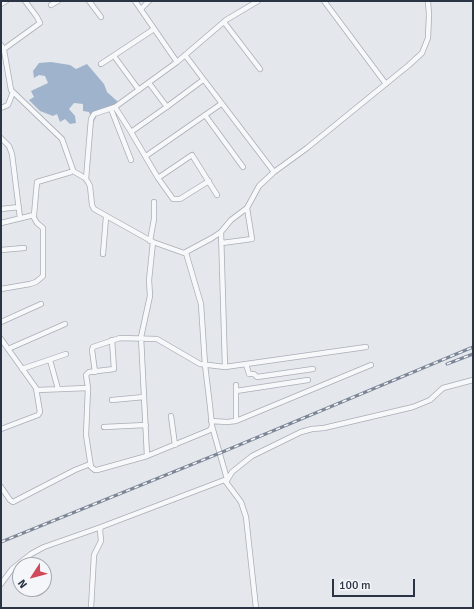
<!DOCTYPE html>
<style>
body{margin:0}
#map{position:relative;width:474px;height:609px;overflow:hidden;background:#e4e7ec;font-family:Signika,sans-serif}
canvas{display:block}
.frame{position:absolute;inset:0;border:2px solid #2b3445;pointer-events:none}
.north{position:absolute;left:12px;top:557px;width:40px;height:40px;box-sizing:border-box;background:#f4f6f9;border:1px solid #a4a8b1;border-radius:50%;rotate:234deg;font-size:11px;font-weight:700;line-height:16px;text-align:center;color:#2b3445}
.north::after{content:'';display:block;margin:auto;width:14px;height:18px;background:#d1495b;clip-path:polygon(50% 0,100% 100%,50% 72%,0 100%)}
.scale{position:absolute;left:332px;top:579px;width:83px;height:18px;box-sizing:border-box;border:2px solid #2b3445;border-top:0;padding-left:5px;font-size:12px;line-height:14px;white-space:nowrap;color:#2b3445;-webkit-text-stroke:3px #f4f6f9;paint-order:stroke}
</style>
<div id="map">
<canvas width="474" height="609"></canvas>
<div class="frame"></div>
<div class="north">N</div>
<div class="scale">100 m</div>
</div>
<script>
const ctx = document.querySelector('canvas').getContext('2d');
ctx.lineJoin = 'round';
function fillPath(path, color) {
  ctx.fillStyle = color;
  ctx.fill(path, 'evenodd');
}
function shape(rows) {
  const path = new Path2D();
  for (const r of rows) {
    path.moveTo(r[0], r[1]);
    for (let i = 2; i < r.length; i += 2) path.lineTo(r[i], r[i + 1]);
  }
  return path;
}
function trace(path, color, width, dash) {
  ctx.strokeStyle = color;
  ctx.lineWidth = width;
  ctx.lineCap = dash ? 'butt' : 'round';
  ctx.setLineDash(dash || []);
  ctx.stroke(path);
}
const water = shape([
 [51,62,70,65,76,69,87,64,104,84,107,92,117,101,118,106,97,115,93,123,89,112,83,111,83,104,74,103,69,109,75,116,76,123,70,124,65,119,60,122,57,114,53,116,40,111,29,100,34,97,31,91,48,83,45,76,39,75,34,78,33,71,39,63]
]);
const street = shape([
 [89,1,101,17],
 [135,1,177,62],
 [324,1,386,84],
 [1,4,6,1],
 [51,5,58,1],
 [141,9,149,1],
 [224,22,260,69],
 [1,45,4,50,11,90,62,139,73,170,71,172,37,182,34,215,1,223],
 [4,49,40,23,37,17,25,1],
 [185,55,274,172],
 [114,56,139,90],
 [101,64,154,29],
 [149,83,167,107],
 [115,107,131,132,158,178,173,199,180,199,209,181],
 [1,108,8,105,13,92],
 [111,109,131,160],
 [205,115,243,167],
 [131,132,168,106,203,80],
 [1,138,9,146,12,154,20,218],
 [146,156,221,104],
 [73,171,85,178,88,182,90,186,92,205,94,209,153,242,184,253,212,238,221,232],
 [158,178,192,155,217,195],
 [86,179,91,119,94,114,115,107,177,62,226,20,258,1],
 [1,209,19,207],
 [150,241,154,219,154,202],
 [222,243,252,239,247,208],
 [1,250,24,248],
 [103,254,106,217],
 [1,289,30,284,36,282,43,276,43,228,37,223,33,216],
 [1,322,41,304],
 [1,339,36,388,40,412,38,415,1,429],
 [112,340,114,369,89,372,86,375,88,388,86,435,91,467,95,470,97,470,147,456,210,430,212,426,210,406,205,365,201,304,186,253],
 [366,347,225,367,221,232,231,220,247,208,259,186,274,172,307,148,409,65,422,53,428,38,429,15,428,1],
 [8,349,65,324],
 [50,360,58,389],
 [246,364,249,374,254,374,257,377,313,369],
 [22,369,66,354],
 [95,372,92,350,93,347,120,338,157,339,200,364,225,367],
 [236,385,236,421],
 [37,390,88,388],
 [236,391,308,380],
 [112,400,144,397],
 [171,416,175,445],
 [211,421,227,422,236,421,371,365],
 [104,427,146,425],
 [147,456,141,337,150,296,149,280,153,242],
 [1,487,10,500,13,502,75,470,90,464],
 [1,584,12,569,31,554,44,547,101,527],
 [91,608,94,555,101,541,100,530,101,527,227,479,212,426],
 [256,608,246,517,241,502,226,482,232,472,252,456,301,432,312,429,324,428,413,407,430,400,443,388,473,380]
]);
const rail = shape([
 [447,364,473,354],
 [1,542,220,453,473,347]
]);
fillPath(water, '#9fb4cc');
trace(street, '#a9aeb7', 6);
trace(street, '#f7f8fa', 4.5);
trace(rail, '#7d8696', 3);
trace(rail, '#f4f6f9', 1.5, [4.5]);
</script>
